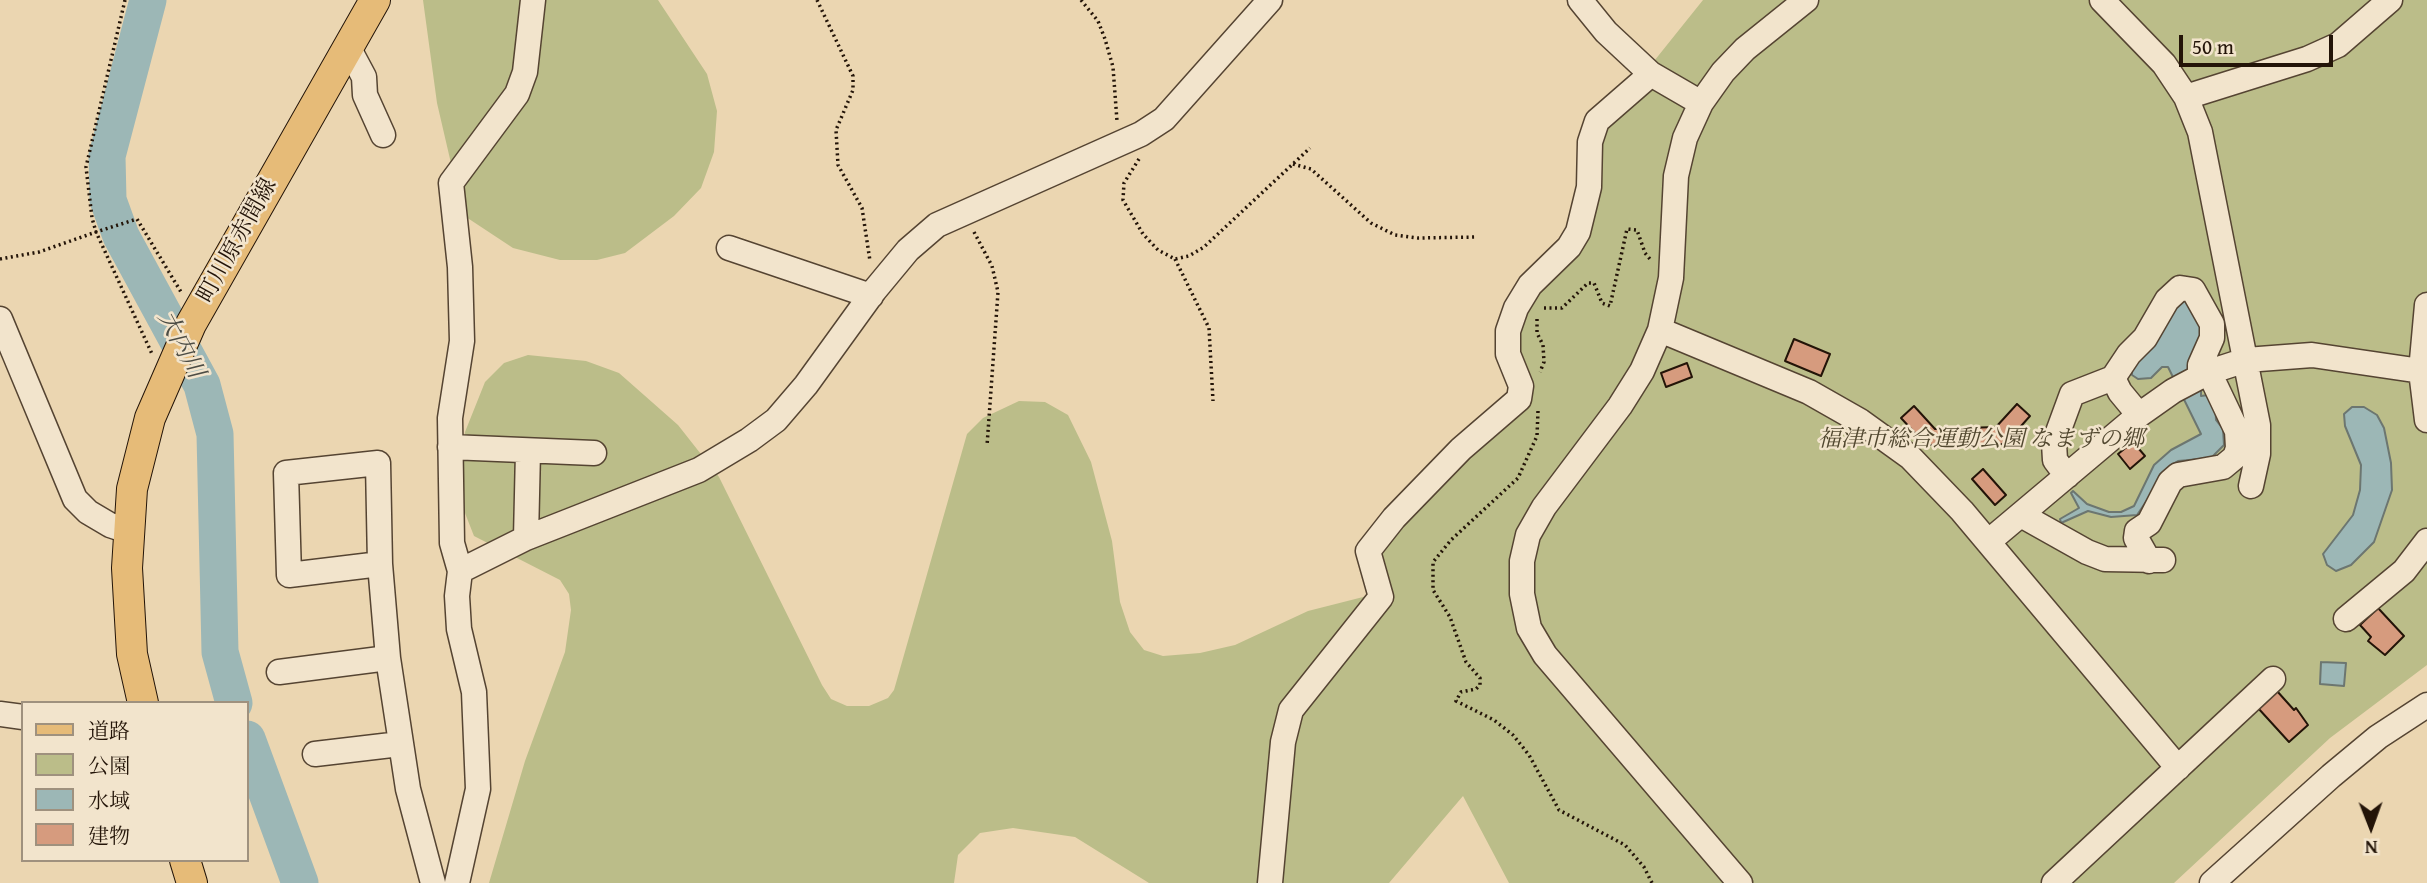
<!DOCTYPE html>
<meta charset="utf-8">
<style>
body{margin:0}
#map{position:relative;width:2427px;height:883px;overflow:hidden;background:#ebd6b1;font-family:"Gentium Book Plus","Noto Serif JP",serif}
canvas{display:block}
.legend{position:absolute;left:21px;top:701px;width:228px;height:161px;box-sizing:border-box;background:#f2e4cc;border:2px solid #9f917e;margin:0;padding:9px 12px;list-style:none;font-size:21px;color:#231408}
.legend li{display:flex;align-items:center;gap:14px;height:35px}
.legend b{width:35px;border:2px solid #9f917e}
.north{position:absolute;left:2336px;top:792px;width:70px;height:70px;-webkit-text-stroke:5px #f2e4cc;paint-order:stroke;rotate:179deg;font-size:19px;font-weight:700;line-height:28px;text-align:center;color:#231408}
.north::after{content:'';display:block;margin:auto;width:24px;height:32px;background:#231408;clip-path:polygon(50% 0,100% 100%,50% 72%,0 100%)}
.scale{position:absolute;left:2179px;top:35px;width:154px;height:32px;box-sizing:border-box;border:4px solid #231408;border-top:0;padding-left:9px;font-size:21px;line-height:24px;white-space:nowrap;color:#231408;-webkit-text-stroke:5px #f2e4cc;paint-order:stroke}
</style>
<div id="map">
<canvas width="2427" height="883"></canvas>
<ul class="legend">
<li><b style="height:9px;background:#e6bb78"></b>道路</li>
<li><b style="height:19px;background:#bbbd89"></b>公園</li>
<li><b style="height:19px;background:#9cb7b6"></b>水域</li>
<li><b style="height:19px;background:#d69b7e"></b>建物</li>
</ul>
<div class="north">N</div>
<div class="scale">50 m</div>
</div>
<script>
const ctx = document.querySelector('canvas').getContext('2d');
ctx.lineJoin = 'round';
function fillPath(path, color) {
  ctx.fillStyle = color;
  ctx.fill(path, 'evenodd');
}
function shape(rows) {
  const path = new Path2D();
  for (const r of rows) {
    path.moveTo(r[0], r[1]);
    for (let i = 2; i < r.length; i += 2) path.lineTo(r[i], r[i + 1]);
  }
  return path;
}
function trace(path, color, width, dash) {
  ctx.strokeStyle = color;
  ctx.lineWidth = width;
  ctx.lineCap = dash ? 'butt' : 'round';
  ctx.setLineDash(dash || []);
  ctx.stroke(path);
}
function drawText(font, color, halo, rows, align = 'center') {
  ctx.font = font + ' "Gentium Book Plus","Noto Serif JP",serif';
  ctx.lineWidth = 5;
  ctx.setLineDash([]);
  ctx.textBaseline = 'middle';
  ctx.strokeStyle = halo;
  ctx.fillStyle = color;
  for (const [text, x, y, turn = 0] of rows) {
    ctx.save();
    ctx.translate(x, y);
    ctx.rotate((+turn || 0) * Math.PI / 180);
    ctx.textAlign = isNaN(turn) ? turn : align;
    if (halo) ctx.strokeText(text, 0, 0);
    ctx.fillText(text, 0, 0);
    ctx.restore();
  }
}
const green = shape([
 [423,0,658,0,707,74,717,111,714,152,701,188,674,216,625,253,597,260,560,260,513,248,463,215,437,103],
 [1703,0,2427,0,2427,665,2330,738,2174,883,1509,883,1463,796,1389,883,1149,883,1075,837,1013,828,980,833,958,855,954,883,489,883,525,761,565,652,571,610,569,594,560,580,474,536,463,508,459,478,465,432,485,382,504,363,528,355,586,361,619,373,678,425,719,477,822,685,831,699,847,706,869,706,888,698,894,690,967,434,983,418,1019,401,1045,402,1068,415,1091,462,1112,541,1120,602,1130,632,1144,650,1163,656,1200,653,1235,645,1308,611,1371,595,1357,553,1513,396,1501,352,1575,224,1582,151]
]);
const water = shape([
 [2186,295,2202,321,2201,396,2208,395,2215,401,2216,420,2223,429,2224,445,2211,458,2178,461,2171,465,2137,515,2111,517,2088,511,2061,523,2060,519,2079,508,2071,493,2073,491,2087,504,2109,512,2121,512,2134,506,2154,465,2171,450,2201,434,2168,367,2162,367,2151,378,2138,379,2132,375,2132,365,2171,308,2186,295],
 [2352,407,2364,407,2377,415,2384,428,2391,463,2392,490,2374,542,2351,565,2336,571,2327,565,2323,554,2353,515,2360,490,2361,465,2345,426,2344,414,2352,407],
 [2321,662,2346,663,2344,686,2320,684,2321,662]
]);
const river = shape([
 [148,0,107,156,108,200,121,236,202,385,215,434,220,652,234,703],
 [247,739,300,883]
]);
const building = shape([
 [1794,339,1830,354,1821,376,1785,361,1794,339],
 [1687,363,1692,377,1666,387,1661,373,1687,363],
 [2017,404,2030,416,2005,444,1926,445,1901,418,1914,406,1935,429,1996,427,2017,404],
 [2133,442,2145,456,2130,469,2118,454,2133,442],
 [1983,469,2006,495,1995,505,1972,479,1983,469],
 [2378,608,2404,636,2385,655,2368,641,2371,637,2360,625,2378,608],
 [2277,691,2294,710,2296,708,2308,725,2289,742,2258,708,2277,691]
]);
const path = shape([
 [125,0,86,167,92,218,96,232,137,219,181,292],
 [817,0,853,76,853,90,836,130,838,165,862,208,870,261],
 [1081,0,1098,21,1105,39,1113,67,1117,121],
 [1139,159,1124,183,1123,200,1143,234,1158,250,1175,259,1189,256,1204,247,1310,148],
 [1293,164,1311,169,1371,223,1395,235,1418,238,1476,237],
 [974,232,992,266,998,292,987,446],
 [0,259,39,252,96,232,152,354],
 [1175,259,1209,328,1213,401],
 [1544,308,1562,308,1588,283,1594,283,1602,303,1610,306,1627,229,1637,230,1645,253,1650,259],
 [1537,319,1537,333,1543,345,1544,362,1540,372],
 [1538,411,1537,436,1518,478,1451,540,1433,562,1433,590,1450,617,1466,662,1480,678,1480,685,1476,689,1461,692,1456,701,1494,720,1513,735,1529,755,1559,810,1625,845,1644,867,1652,883]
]);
const minor = shape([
 [1580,0,1606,32,1651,74,1701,103],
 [2102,0,2164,64,2186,97,2200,132,2258,425,2258,454,2251,486],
 [348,47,364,77,365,95,383,135],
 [2186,97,2307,59,2338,45,2390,0],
 [729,248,871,296],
 [2427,305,2421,371,2427,420],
 [0,319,75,499,88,512,110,525,128,531],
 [1660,330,1809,392,1860,421,1910,457,1962,511,2178,768],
 [2113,378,2120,392,2139,415],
 [450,447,594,453],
 [2067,476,2055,460,2054,443,2072,394,2113,378,2129,354,2145,338,2167,300,2180,288,2193,290,2212,324,2212,338,2200,365,2200,376],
 [2021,515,2087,552,2105,559,2163,560],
 [526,538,528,451],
 [1988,542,2139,415,2173,391,2209,372,2246,360,2312,355,2421,371],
 [2149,561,2136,538,2137,531,2149,523,2170,482,2178,475,2223,467,2235,457,2238,448,2237,431,2209,372],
 [380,564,289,575,286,473,378,463,380,564,388,658,408,789,433,883],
 [460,571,526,538,699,470,749,440,776,420,806,385,874,291,908,250,937,225,1141,134,1164,119,1270,0],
 [2346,619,2404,571,2427,541],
 [279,672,388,658],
 [0,714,23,717],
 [315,754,400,744],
 [457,883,478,789,474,692,459,629,457,596,460,571,452,543,450,418,462,341,460,267,451,183,517,94,525,72,533,0],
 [1270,883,1283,742,1291,710,1381,597,1368,551,1394,518,1461,449,1519,399,1521,386,1508,354,1508,331,1516,308,1530,285,1569,247,1578,232,1589,187,1590,142,1597,121,1651,74],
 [1740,883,1545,655,1529,628,1522,594,1522,561,1528,535,1544,507,1620,406,1642,371,1660,330,1671,278,1676,176,1685,138,1701,103,1723,72,1745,49,1806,0],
 [2054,883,2273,679],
 [2212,883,2331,776,2378,737,2427,705]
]);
const major = shape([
 [143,703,132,654,127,568,132,489,150,418,191,324,375,0],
 [185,860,192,883]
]);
const streetNames = [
 ["町川原赤間線",238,241,-61]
];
const parkNames = [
 ["福津市総合運動公園 なまずの郷",1981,440]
];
const waterNames = [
 ["大内川",180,345,62]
];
fillPath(green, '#bbbd89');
fillPath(water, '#9cb7b6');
trace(water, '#6c7670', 2);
trace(river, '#9cb7b6', 37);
fillPath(building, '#d69b7e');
trace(building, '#231408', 2);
trace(minor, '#554432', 27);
trace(major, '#231408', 32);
trace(path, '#231408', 3.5, [2, 3.5]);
trace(minor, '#f2e4cc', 24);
trace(major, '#e6bb78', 30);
drawText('23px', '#231408', '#f2e4cc', streetNames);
drawText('italic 23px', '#51472f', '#f2e4cc', parkNames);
drawText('italic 24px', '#4d4d45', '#f2e4cc', waterNames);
</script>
